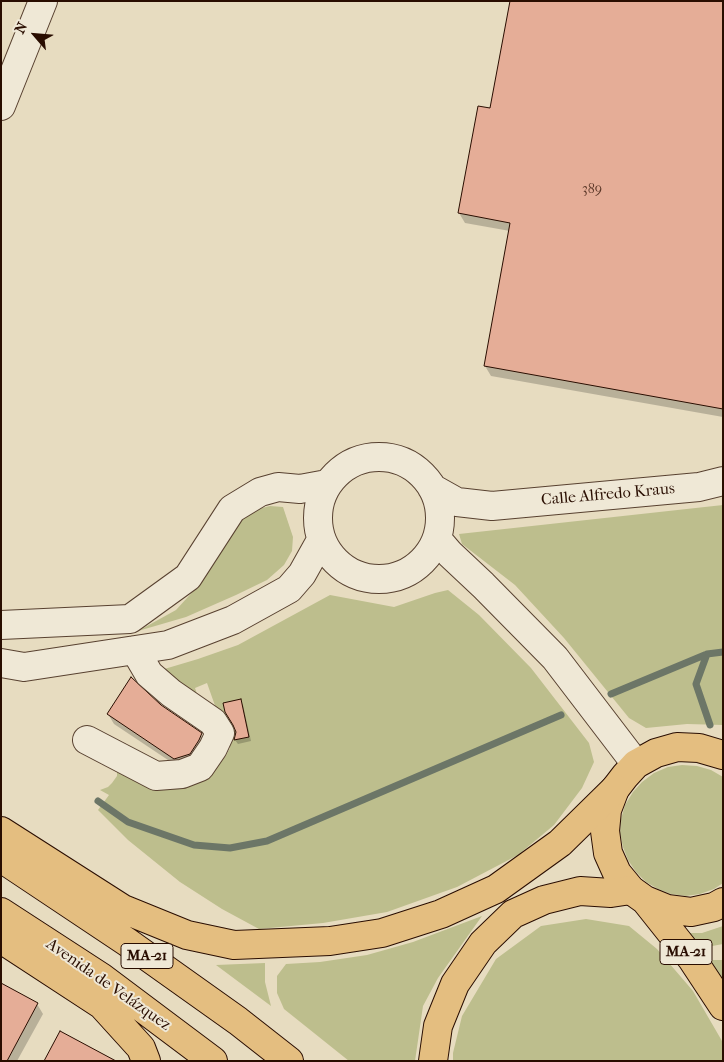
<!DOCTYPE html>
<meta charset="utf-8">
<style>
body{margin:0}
#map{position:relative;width:724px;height:1062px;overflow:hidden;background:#e7dcc0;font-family:"IM FELL French Canon",serif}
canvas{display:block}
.frame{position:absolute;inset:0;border:2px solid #290d00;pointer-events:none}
.north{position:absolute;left:10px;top:10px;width:50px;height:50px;-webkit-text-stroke:4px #efe8d6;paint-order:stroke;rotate:297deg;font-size:14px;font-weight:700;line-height:20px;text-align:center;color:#290d00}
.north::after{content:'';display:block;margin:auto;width:18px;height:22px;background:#290d00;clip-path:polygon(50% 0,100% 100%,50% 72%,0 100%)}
</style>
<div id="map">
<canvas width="724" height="1062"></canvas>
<div class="frame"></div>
<div class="north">N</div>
</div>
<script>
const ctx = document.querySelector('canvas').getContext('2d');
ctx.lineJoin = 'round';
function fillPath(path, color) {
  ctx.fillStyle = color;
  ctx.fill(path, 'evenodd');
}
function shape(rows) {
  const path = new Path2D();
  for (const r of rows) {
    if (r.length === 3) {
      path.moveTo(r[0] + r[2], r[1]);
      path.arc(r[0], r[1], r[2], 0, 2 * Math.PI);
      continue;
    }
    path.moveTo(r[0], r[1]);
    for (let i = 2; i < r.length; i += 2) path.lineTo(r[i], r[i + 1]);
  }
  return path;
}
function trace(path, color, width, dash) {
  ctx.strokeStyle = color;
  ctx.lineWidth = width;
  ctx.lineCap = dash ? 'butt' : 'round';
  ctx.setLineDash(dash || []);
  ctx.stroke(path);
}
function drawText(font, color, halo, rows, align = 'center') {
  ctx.font = font + ' "IM FELL French Canon",serif';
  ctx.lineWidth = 4;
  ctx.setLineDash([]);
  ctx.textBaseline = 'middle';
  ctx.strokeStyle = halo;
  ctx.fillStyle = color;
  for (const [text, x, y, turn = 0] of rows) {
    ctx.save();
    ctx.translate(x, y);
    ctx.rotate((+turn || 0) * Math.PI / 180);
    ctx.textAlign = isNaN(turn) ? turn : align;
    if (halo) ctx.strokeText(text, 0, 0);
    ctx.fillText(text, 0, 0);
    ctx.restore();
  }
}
const green = shape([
 [723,505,723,725,687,724,646,728,629,718,564,638,515,585,462,544,459,534],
 [270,506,283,507,293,537,292,551,284,565,267,580,236,595,186,617,138,631,176,610,197,587,234,526,250,511],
 [448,590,479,615,531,668,589,743,594,762,582,788,554,825,518,855,457,887,387,912,323,923,259,929,222,909,180,882,128,840,98,810,109,795,100,790,108,787,112,783,117,776,117,767,211,771,225,757,230,748,207,683,195,688,198,697,161,670,198,659,238,645,330,595,394,607,435,593],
 [682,765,697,766,711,770,723,777,723,883,714,889,700,894,686,896,671,894,658,889,646,882,636,872,628,860,623,847,620,833,621,819,625,805,633,792,642,782,654,773,668,767],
 [482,916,438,978,423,1006,415,1061,349,1061,284,1009,277,993,277,976,286,964,320,962,367,955,413,942],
 [586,919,629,926,657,949,693,991,722,1041,723,1061,453,1061,453,1053,462,1016,496,959,541,926],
 [723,926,723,944,707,947,696,951,683,933,702,933],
 [713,960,723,960,723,986,706,964],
 [265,963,265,982,271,1006,216,965]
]);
const shadow = shape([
 [723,1,723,417,491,376,485,366,510,231,465,223,459,213,491,109],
 [240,700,243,705,251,741,238,744,235,740],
 [160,706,201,735,207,745,180,768,114,724,108,714],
 [37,1004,43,1014,17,1061,1,1061]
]);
const stream = shape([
 [707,654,696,684,710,725],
 [611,694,707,654,723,652],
 [98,801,128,822,194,845,230,848,267,841,561,715]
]);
const building = shape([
 [510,1,723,1,723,409,484,366,510,223,458,213,478,106,490,108,510,1],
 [131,677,161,705,202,733,199,740,190,754,174,759,107,714,131,677],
 [241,699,249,737,234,740,236,732,233,725,225,712,223,703,241,699],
 [1,983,38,1003,7,1061,1,1061,1,983],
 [60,1031,116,1061,44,1061,60,1031]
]);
const minor = shape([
 [1,106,43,1],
 [379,518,61],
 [432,488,457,502,492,506,699,487,723,481],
 [438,540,450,554,483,585,555,658,636,764],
 [1,625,130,619,188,577,232,509,260,492,278,487,300,489,327,484],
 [1,663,24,667,168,645,233,620,289,589,302,574,321,540],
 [87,740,156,776,182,774,200,767,213,748,220,733,213,722,171,693,149,674,135,650]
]);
const major = shape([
 [723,755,699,748,677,747,656,753,636,764,625,776,615,789,607,810,605,831,608,853,617,873,631,890,645,900,692,959,723,1006],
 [645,900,667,909,691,912,714,907,723,902]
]);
const highway = shape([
 [1,831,123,909,187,935,234,945,330,941,382,933,441,914,496,889,560,843,615,789],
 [1,858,127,942,238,1021,289,1061],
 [1,912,101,977,213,1061],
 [1,939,102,1005,141,1048,146,1061],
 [433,1061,438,1026,455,984,483,943,513,914,544,900,580,891,611,893,631,890]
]);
const numberNames = [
 ["389",592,190]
];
const shields = [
 [686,952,52],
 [147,956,52]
];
const shieldNames = [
 ["MA-21",686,952],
 ["MA-21",147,956]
];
const streetNames = [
 ["Calle Alfredo Kraus",608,495,-5],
 ["Avenida de Velázquez",108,985,35]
];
fillPath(green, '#bdbe8d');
fillPath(shadow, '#0003');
trace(stream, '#6c7667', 7);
fillPath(building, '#e5ad97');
trace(building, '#290d00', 1);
trace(minor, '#584130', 30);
trace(major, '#290d00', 30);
trace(highway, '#290d00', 30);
trace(minor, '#efe8d6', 28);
trace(major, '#e4be80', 28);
trace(highway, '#e4be80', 28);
drawText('14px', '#583526', null, numberNames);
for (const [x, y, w] of shields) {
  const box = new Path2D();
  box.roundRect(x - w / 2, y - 12.5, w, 25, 4);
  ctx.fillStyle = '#efe8d6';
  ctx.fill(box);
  trace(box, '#290d00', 1);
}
drawText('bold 15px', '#290d00', null, shieldNames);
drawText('16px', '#290d00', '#efe8d6', streetNames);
</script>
